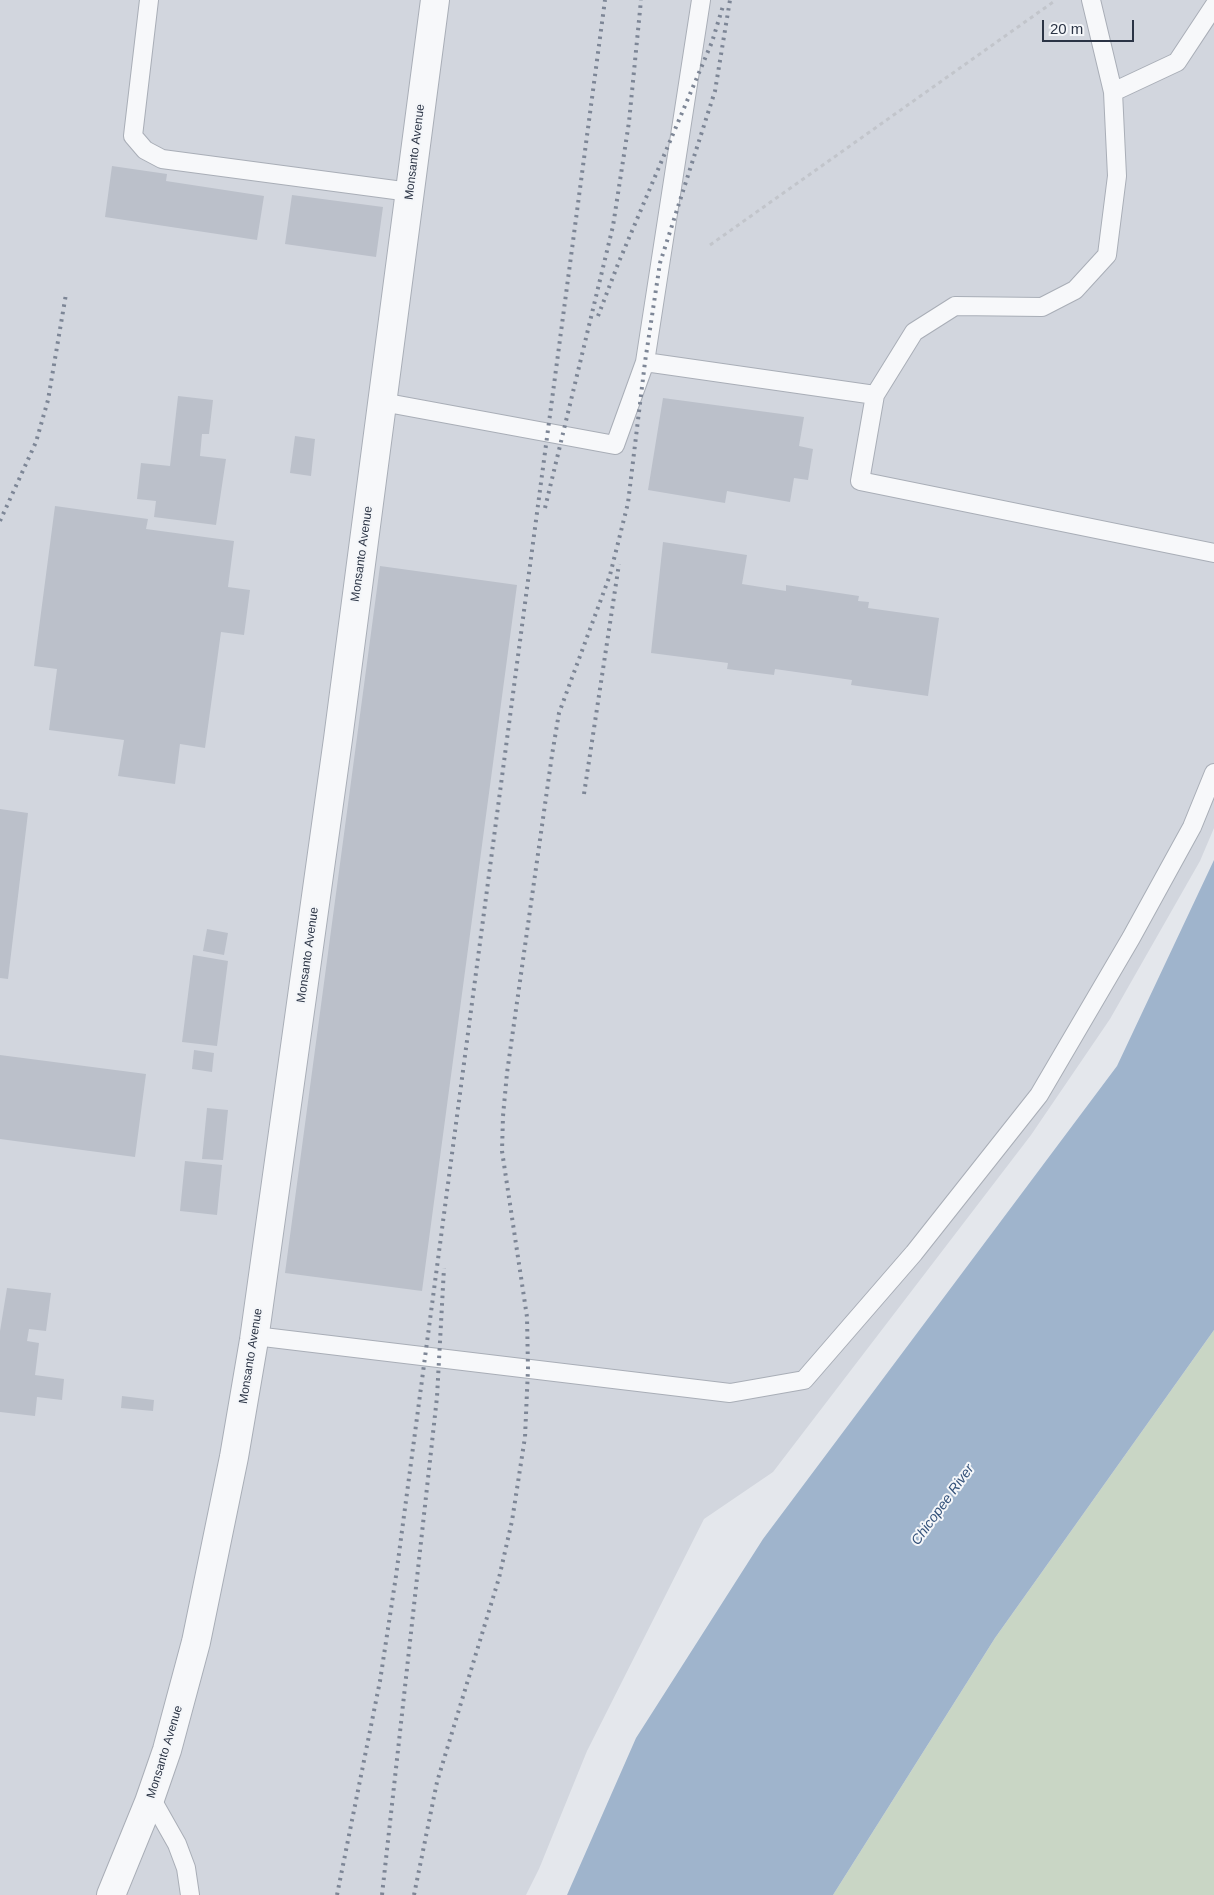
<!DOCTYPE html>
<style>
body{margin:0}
#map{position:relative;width:1214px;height:1895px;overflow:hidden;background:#e4e7ec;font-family:Helvetica,sans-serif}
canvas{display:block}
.scale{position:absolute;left:1042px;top:20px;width:92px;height:22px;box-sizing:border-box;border:2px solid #2b3445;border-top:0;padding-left:6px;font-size:15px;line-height:18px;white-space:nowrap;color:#2b3445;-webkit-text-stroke:4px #f4f6f9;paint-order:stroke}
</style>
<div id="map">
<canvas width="1214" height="1895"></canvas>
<div class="scale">20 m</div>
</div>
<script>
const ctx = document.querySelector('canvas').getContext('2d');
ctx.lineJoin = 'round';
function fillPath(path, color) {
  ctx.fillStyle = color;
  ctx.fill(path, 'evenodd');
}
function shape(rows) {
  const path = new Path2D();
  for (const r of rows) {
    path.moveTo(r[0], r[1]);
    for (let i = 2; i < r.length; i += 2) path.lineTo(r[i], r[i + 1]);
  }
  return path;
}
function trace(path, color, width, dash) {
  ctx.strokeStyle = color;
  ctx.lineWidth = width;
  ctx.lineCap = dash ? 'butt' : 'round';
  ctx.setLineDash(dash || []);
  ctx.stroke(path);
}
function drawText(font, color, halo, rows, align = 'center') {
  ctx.font = font + ' Helvetica,sans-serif';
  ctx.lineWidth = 4;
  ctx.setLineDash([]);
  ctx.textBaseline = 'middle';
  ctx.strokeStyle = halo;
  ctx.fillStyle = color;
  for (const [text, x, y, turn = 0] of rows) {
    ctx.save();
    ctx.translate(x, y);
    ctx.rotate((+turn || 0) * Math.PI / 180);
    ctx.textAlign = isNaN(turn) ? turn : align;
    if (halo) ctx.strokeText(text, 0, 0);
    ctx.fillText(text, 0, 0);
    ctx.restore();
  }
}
const built = shape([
 [0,0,1214,0,1214,828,1200,861,1110,1019,1031,1135,773,1472,704,1519,587,1751,539,1869,526,1895,0,1895]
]);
const green = shape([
 [1214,1330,1214,1895,833,1895,995,1638]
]);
const water = shape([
 [1214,860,1214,1330,995,1638,833,1895,567,1895,636,1738,763,1539,1117,1066]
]);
const building = shape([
 [112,166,167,174,166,181,264,196,257,240,105,217],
 [292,195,383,207,376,257,285,244],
 [178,396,213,400,209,434,202,434,200,456,226,459,216,525,154,517,156,501,137,499,141,463,170,466],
 [663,398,804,417,799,446,813,449,808,480,794,478,790,502,727,491,725,503,648,490],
 [295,436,315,439,311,476,290,473],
 [55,506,148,519,146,529,234,541,228,587,250,590,244,635,221,632,205,748,180,744,175,784,118,776,124,740,49,730,57,669,34,666],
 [663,542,747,555,742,584,786,591,786,585,859,596,858,601,869,602,868,608,939,618,928,696,851,685,852,680,775,669,774,675,727,669,728,663,651,653],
 [380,566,517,585,422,1291,285,1273],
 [0,809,28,813,8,979,0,978],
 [207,929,228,933,224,955,203,951],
 [193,955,228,961,217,1046,182,1042],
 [194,1050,214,1053,212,1072,192,1069],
 [0,1055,146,1074,135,1157,0,1139],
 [207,1108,228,1110,223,1160,202,1159],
 [185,1161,222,1165,217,1215,180,1211],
 [7,1288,51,1293,46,1331,29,1329,27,1341,39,1343,35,1375,64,1379,62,1400,37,1397,35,1416,0,1412,0,1331],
 [122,1396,154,1400,153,1411,121,1408]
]);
const path = shape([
 [710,245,1056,0]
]);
const lane = shape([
 [149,0,133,136,145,150,162,159,410,192],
 [1091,0,1113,92,1117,176,1107,255,1075,290,1042,307,955,306,914,332,875,395,860,481,1214,553],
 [1113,92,1177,62,1214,6],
 [645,362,701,0],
 [382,402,615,445,645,362,875,395],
 [255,1336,730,1393,804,1380,914,1253,1039,1095,1131,938,1192,827,1214,773],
 [151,1798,177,1844,186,1868,190,1895]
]);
const street = shape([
 [111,1895,149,1802,167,1750,196,1642,234,1457,254,1340,338,739,435,0]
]);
const rail = shape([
 [598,316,618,264,712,42,723,6],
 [545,508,613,226,629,122,641,0],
 [0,521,36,442,48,400,66,294],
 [584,794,619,564],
 [337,1895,380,1681,396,1576,605,0],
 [382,1895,437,1397,444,1268],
 [414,1895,437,1782,499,1578,512,1521,525,1437,528,1369,527,1317,502,1151,503,1116,507,1073,552,755,559,713,610,575,628,503,645,362,660,263,715,91,730,0]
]);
const streetNames = [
 ["Monsanto Avenue",415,152,-83],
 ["Monsanto Avenue",362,554,-82],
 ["Monsanto Avenue",308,955,-82],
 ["Monsanto Avenue",251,1356,-81],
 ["Monsanto Avenue",165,1752,-73]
];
const waterNames = [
 ["Chicopee River",943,1505,-54]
];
fillPath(built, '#d2d6de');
fillPath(green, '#c9d6c5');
fillPath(water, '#9fb4cc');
fillPath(building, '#bbc0ca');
trace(lane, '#a9aeb7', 20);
trace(street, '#a9aeb7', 30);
trace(path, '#c2c5cb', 3, [4, 4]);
trace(lane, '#f7f8fa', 18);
trace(street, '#f7f8fa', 28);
trace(rail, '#7d8696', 4, [2.5, 5]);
drawText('12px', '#2b3445', '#f4f6f9', streetNames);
drawText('italic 14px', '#34527a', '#f4f6f9', waterNames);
</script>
